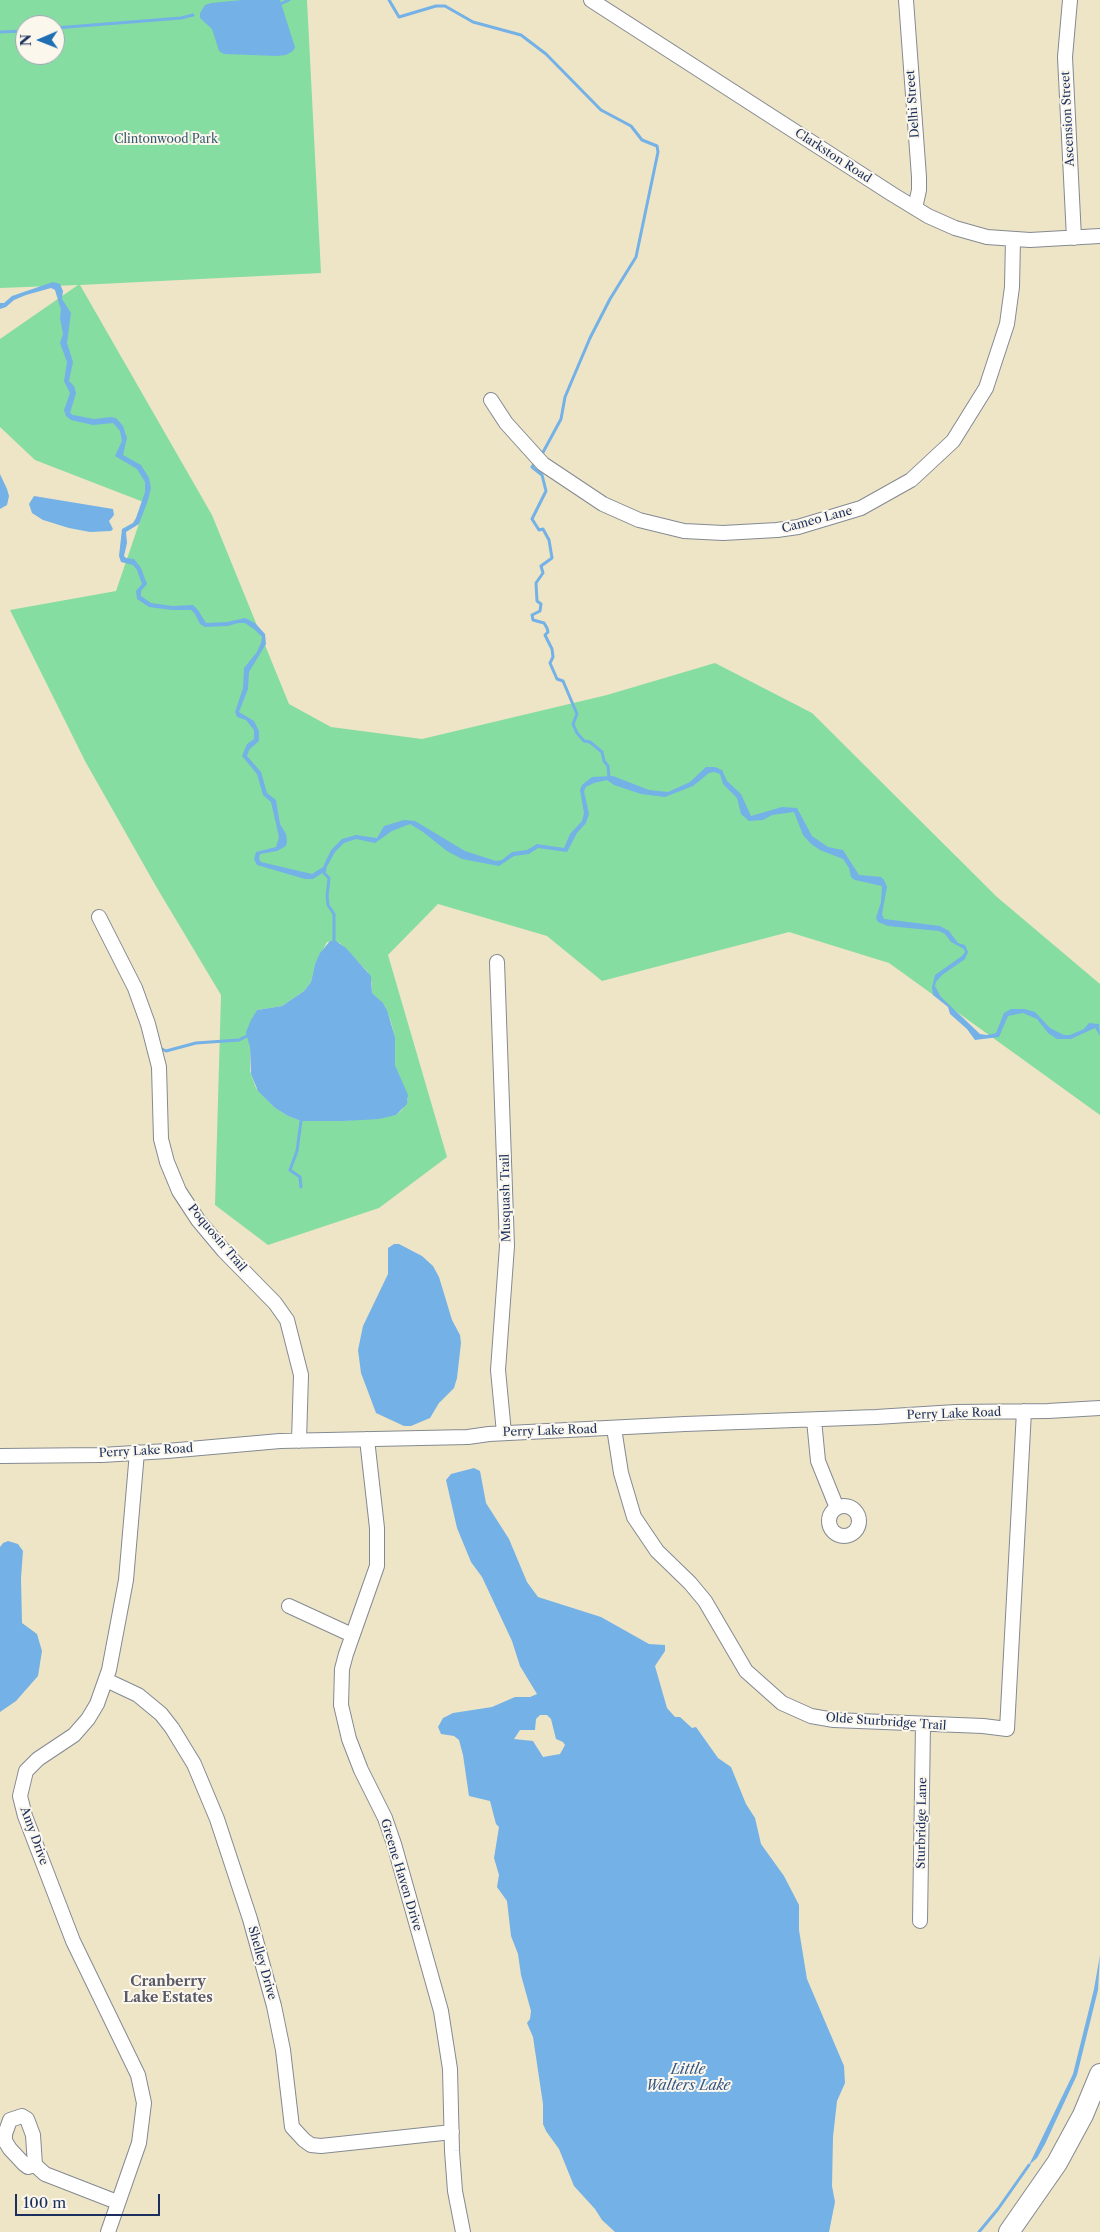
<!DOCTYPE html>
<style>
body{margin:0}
#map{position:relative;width:1100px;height:2232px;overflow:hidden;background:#eee5c7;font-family:"Libre Caslon Text",serif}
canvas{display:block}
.north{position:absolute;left:15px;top:15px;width:50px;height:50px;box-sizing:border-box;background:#fbf7ec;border:1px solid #a1a7b3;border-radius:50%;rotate:269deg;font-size:14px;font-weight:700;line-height:20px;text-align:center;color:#1b2f5e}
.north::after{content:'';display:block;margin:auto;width:18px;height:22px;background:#1f6fb2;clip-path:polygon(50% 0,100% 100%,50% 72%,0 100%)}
.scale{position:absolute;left:15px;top:2194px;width:145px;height:22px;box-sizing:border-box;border:2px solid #1b2f5e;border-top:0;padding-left:6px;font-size:15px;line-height:18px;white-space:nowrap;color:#1b2f5e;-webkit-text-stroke:4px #fbf7ec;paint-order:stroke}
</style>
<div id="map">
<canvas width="1100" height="2232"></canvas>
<div class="north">N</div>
<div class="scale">100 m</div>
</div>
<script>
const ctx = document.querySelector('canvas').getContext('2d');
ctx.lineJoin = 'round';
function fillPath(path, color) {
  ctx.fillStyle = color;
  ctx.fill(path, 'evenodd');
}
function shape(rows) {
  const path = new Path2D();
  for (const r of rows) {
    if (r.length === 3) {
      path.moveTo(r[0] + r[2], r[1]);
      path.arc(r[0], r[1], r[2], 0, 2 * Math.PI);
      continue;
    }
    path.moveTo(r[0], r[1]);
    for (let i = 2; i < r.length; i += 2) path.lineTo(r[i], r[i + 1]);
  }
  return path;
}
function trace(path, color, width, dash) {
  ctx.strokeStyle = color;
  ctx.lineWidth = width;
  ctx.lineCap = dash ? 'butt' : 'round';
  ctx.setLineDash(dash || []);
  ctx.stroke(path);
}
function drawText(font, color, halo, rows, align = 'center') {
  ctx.font = font + ' "Libre Caslon Text",serif';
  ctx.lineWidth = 4;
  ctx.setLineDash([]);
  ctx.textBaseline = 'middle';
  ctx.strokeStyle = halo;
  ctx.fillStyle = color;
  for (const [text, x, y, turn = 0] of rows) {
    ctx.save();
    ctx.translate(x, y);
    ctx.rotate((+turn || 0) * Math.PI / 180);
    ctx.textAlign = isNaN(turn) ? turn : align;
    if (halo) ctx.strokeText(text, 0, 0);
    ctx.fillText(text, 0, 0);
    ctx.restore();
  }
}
const green = shape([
 [0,0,307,0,321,273,80,285,212,515,289,704,331,727,422,739,607,695,715,663,812,713,997,897,1100,984,1100,1115,889,963,789,932,602,981,547,936,438,904,388,955,447,1157,379,1208,268,1245,215,1205,221,995,157,888,85,761,10,610,116,591,146,503,35,460,0,427,0,339,78,285,0,288],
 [25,25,55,25,55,55,25,55],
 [334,941,340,943,368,972,372,983,372,993,385,1006,391,1022,395,1037,395,1065,408,1099,402,1110,396,1115,344,1121,301,1121,288,1116,275,1108,256,1088,250,1071,250,1048,247,1030,257,1010,282,1006,304,991,311,982,315,964,327,942]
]);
const water = shape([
 [242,0,280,0,292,38,295,47,293,51,286,55,277,56,224,54,219,51,212,29,200,18,200,13,205,5,211,3],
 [53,282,60,284,63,291,62,299,71,313,67,343,73,362,69,381,74,386,76,393,70,413,73,415,94,419,111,417,116,418,123,426,127,438,123,455,141,465,149,478,151,488,148,500,139,524,126,532,127,543,124,556,126,558,134,559,141,568,147,584,141,591,141,596,151,603,172,606,193,605,198,610,206,623,227,622,245,618,255,623,265,634,266,644,249,672,248,689,239,712,254,721,259,731,259,741,249,750,247,756,261,772,267,793,276,800,280,824,286,834,287,842,286,846,277,851,260,854,259,859,261,862,312,874,323,867,331,850,342,839,356,835,377,838,384,826,404,820,415,821,465,851,496,861,502,860,512,852,527,850,537,844,564,848,570,834,582,821,584,813,580,790,582,785,592,777,613,776,649,790,668,792,690,782,706,767,715,767,722,770,727,781,741,794,751,816,782,807,797,808,812,836,828,847,843,850,859,875,881,877,884,880,887,887,882,914,884,919,940,926,949,931,958,943,965,945,968,952,965,959,942,975,936,982,935,986,941,997,980,1034,987,1035,996,1033,1004,1013,1011,1009,1024,1009,1035,1012,1050,1028,1064,1035,1070,1035,1084,1029,1089,1023,1099,1024,1100,1036,1095,1028,1071,1039,1057,1039,1048,1033,1037,1019,1023,1013,1008,1016,999,1037,975,1040,967,1029,950,1014,948,1007,933,995,932,987,935,975,962,956,965,952,964,949,951,942,945,934,939,931,888,926,878,922,876,918,881,902,882,886,855,880,851,877,849,868,843,859,820,850,811,844,803,835,794,812,772,815,763,820,749,821,741,814,737,798,723,784,720,774,714,772,709,773,693,786,665,797,641,794,614,785,607,780,594,783,586,787,584,791,589,814,586,823,577,833,567,852,538,848,529,854,514,856,499,866,462,859,447,851,423,832,410,824,392,831,375,843,356,839,344,843,335,852,324,872,313,879,305,879,257,865,254,859,256,852,276,847,279,837,271,802,263,795,257,774,242,756,247,744,254,739,254,730,246,720,237,717,235,712,243,688,244,668,257,652,261,643,262,637,255,630,245,623,238,623,228,626,205,627,200,624,195,614,191,610,172,610,149,607,137,599,136,591,142,584,137,570,133,565,121,562,119,556,122,529,133,523,136,518,145,492,145,482,137,469,115,456,122,441,120,431,113,423,93,425,71,420,66,416,64,410,70,393,64,381,67,362,60,343,63,334,60,318,61,310,55,290,51,288,26,295,14,300,6,307,0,309,0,303,4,303,12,296],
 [0,474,7,489,9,496,7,505,0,509],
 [34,496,113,509,114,515,109,521,113,529,111,531,90,532,69,528,43,520,32,513,29,504],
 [330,941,336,941,346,948,371,976,372,993,383,1003,387,1010,395,1037,395,1065,408,1095,407,1104,396,1115,379,1119,344,1121,301,1121,288,1116,275,1108,258,1091,251,1074,250,1048,246,1032,251,1020,257,1010,282,1006,304,991,311,982,315,964,320,953],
 [394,1244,399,1244,422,1256,433,1266,439,1277,452,1320,460,1335,461,1343,457,1378,454,1388,439,1403,430,1418,411,1426,404,1426,376,1413,361,1373,358,1350,363,1326,388,1274,388,1248],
 [474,1468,480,1471,486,1503,509,1539,527,1582,538,1597,601,1617,649,1644,665,1645,665,1651,655,1666,667,1708,675,1717,680,1717,692,1728,696,1727,718,1758,731,1767,746,1804,755,1818,761,1844,784,1876,799,1905,799,1930,807,1979,844,2066,845,2083,837,2101,833,2137,832,2186,835,2202,829,2232,615,2232,602,2220,595,2209,574,2186,559,2149,546,2131,543,2124,543,2104,533,2037,527,2023,530,2019,531,2011,521,1975,518,1954,511,1936,507,1901,497,1887,499,1875,494,1858,499,1827,496,1824,490,1801,469,1796,463,1755,459,1740,454,1736,441,1734,438,1727,443,1718,453,1713,492,1707,515,1697,530,1697,537,1694,520,1666,512,1641,482,1577,471,1562,457,1528,446,1480,451,1474],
 [540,1715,547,1715,551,1719,556,1739,563,1742,565,1745,560,1754,543,1757,533,1741,514,1739,520,1730,535,1730,536,1719],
 [8,1541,18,1544,23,1551,21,1578,22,1623,37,1634,42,1651,38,1676,16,1701,0,1712,0,1547,3,1543],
 [1100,1955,1098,1990,1077,2075,1045,2144,1037,2158,1029,2165,1073,2074,1094,1989]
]);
const stream = shape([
 [389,0,399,17,436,6,445,6,473,22,521,35,546,54,601,110,631,126,642,140,657,146,658,152,636,257,610,299,590,338,565,397,561,419,541,456],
 [278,5,289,0],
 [55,28,181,18,193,15],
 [0,32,25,31],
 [536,462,532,467,542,475,546,491,532,519,539,530,543,529,549,540,552,558,541,566,543,573,536,583,537,601,541,604,540,611,532,615,533,620,544,623,547,628,548,632,545,635,552,649,553,657,550,663,557,679,563,681,577,714,573,724,577,733,584,741,590,742,602,752,604,761,608,766,609,778],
 [325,869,324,873,329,878,327,896,328,905,334,914,334,941],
 [160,1048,166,1051,196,1043,239,1040,247,1036],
 [301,1187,300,1177,290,1170,297,1151,301,1121],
 [979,2232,998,2209,1029,2165]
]);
const minor = shape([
 [591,0,892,194,928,216,955,228,987,237,1030,240,1100,236],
 [906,0,919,177,919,190,915,208],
 [1070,0,1065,57,1074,238],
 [491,400,506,423,543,464,603,504,639,520,684,531,723,533,777,530,798,527,861,508,911,480,953,441,986,388,1007,324,1012,287,1013,239],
 [99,917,135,988,148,1024,159,1067,161,1139,167,1162,179,1191,198,1220,224,1251,275,1303,287,1320,301,1375,299,1441],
 [497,962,507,1246,498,1370,504,1433],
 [814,1420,818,1461,837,1508],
 [614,1428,621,1473,634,1517,657,1551,690,1583,705,1601,746,1671,782,1703,811,1716,834,1720,983,1726,1007,1729,1024,1411],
 [367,1439,377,1528,377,1566,346,1654,342,1669,341,1705,349,1739,361,1770,385,1818,394,1844,441,2011,450,2069,452,2151,455,2191,463,2232],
 [0,1456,102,1455,167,1451,280,1441,468,1437,489,1434,685,1424,876,1417,956,1412,1048,1411,1100,1408],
 [844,1521,15],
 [289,1606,352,1635],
 [106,1680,138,1695,161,1714,172,1728,194,1764,217,1819,250,1919,274,2006,283,2050,292,2127,304,2140,311,2145,321,2146,452,2132],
 [920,1921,923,1725],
 [35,2165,28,2167,24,2164,10,2149,5,2141,5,2134,10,2120,22,2116,27,2119,33,2135,35,2165,45,2174,117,2202],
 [108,2232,139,2143,144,2103,138,2075,73,1941,25,1816,20,1796,26,1771,38,1759,74,1735,88,1719,97,1704,109,1670,126,1580,137,1452]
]);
const highway = shape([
 [1009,2232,1057,2163,1083,2115,1100,2074]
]);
const streetNames = [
 ["Delhi Street",913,104,-94],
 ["Ascension Street",1068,119,-93],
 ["Clarkston Road",833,156,33],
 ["Cameo Lane",817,520,-15],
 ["Musquash Trail",506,1198,-91],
 ["Poquosin Trail",217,1238,50],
 ["Perry Lake Road",954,1414,-2],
 ["Perry Lake Road",550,1431,-2],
 ["Perry Lake Road",146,1451,-3],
 ["Olde Sturbridge Trail",886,1722,4],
 ["Sturbridge Lane",922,1823,-89],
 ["Amy Drive",34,1836,70],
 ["Greene Haven Drive",401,1875,73],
 ["Shelley Drive",262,1963,74]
];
const parkNames = [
 ["Clintonwood Park",166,140]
];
const neighbourhoodNames = [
 ["Cranberry",168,1982],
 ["Lake Estates",168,1998]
];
const waterNames = [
 ["Little",688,2070],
 ["Walters Lake",688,2086]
];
fillPath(green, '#86dda1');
fillPath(water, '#74b1e6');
trace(stream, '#74b1e6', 3);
trace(minor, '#848a92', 16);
trace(highway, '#848a92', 22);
trace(minor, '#fff', 14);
trace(highway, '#fff', 20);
drawText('12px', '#1b2f5e', '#fbf7ec', streetNames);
drawText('12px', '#365a6f', '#fbf7ec', parkNames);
drawText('bold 14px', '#5a5968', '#fbf7ec', neighbourhoodNames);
drawText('italic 14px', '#365687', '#fbf7ec', waterNames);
</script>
